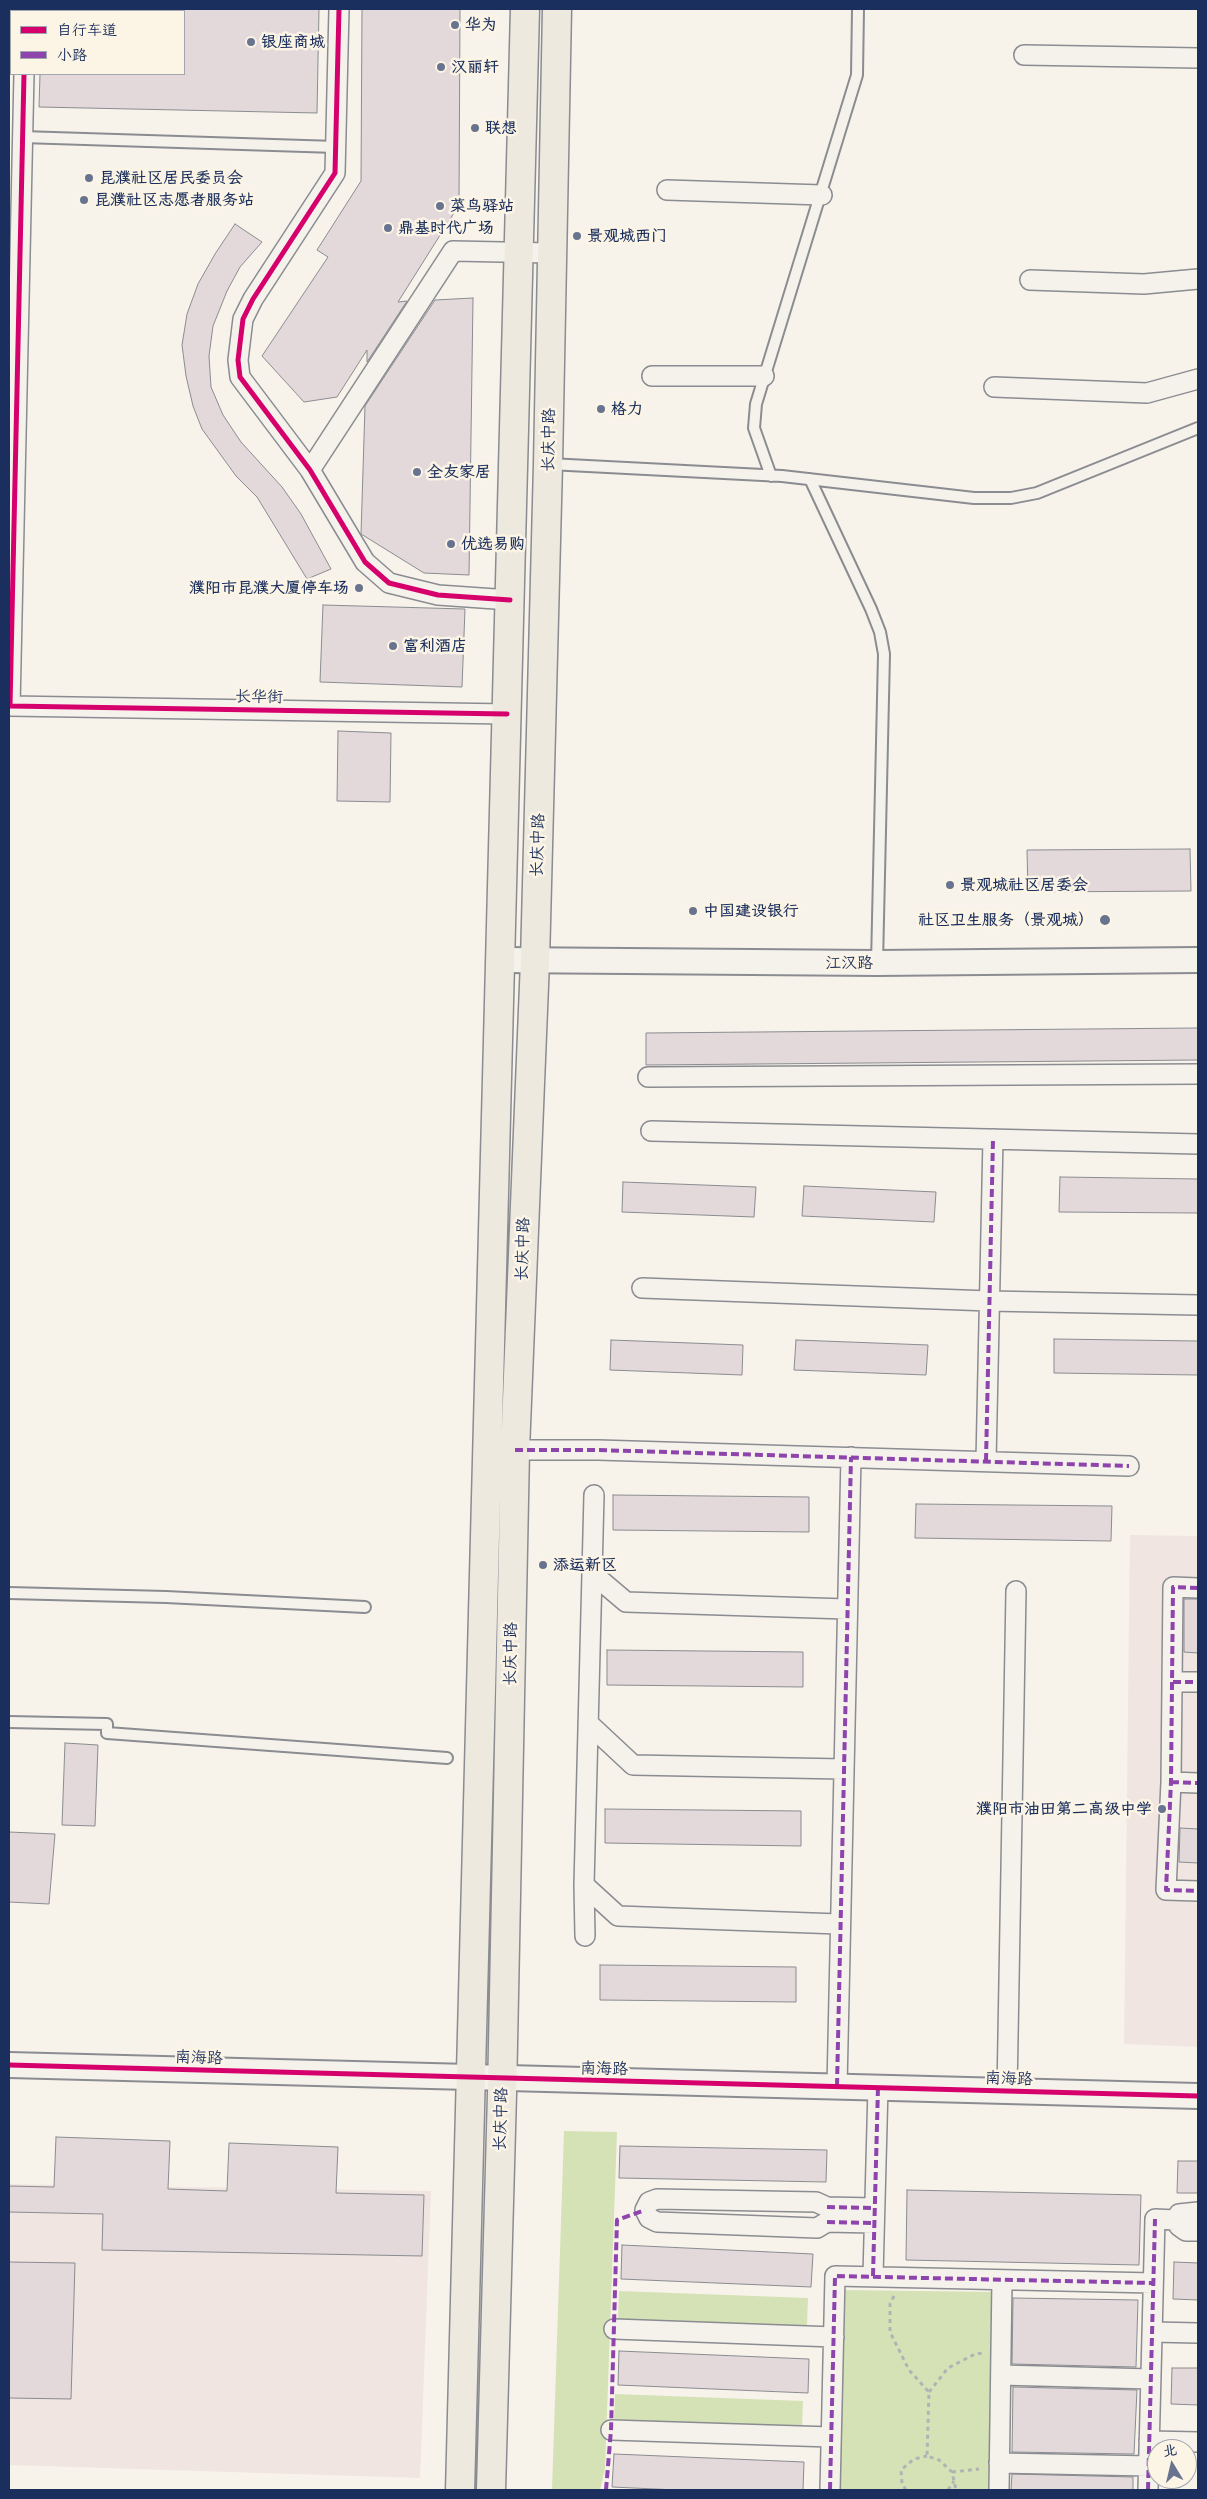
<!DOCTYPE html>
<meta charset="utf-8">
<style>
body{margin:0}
#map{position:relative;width:1207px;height:2499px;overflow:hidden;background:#f7f3ea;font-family:Delius,"LXGW WenKai TC",sans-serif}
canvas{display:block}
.frame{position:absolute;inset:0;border:10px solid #1b2f5e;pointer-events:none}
.legend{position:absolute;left:10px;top:10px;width:175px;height:65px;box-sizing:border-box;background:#fcf5e5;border:1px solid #a2a6af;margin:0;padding:6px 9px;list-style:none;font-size:15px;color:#1b2f5e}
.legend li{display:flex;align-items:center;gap:10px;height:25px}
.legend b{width:25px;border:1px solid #a2a6af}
.north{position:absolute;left:1147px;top:2439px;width:50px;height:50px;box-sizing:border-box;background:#fcf5e5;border:1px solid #a2a6af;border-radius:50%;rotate:351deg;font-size:14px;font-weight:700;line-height:20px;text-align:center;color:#1b2f5e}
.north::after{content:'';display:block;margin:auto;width:18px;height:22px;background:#68748f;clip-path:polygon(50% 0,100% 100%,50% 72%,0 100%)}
</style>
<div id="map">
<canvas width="1207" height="2499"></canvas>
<div class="frame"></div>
<ul class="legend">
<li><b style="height:6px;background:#d6006c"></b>自行车道</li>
<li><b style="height:6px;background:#8e44ad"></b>小路</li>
</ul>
<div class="north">北</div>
</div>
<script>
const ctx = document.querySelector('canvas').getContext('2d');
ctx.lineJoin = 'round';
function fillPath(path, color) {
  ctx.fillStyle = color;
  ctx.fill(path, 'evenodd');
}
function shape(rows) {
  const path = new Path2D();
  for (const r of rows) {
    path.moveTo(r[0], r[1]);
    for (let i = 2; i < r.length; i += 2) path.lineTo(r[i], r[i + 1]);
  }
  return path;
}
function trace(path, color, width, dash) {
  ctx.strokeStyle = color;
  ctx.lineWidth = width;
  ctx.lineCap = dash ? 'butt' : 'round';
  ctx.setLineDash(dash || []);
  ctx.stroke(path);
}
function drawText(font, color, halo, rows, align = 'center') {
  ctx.font = font + ' Delius,"LXGW WenKai TC",sans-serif';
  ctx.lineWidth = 5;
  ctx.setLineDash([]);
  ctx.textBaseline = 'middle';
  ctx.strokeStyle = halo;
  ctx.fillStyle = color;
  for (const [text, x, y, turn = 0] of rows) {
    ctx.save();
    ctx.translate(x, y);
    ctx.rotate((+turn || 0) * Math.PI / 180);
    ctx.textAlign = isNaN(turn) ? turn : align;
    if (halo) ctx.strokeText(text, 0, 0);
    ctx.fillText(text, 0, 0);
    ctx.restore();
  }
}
const built = shape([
 [1130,1535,1198,1536,1198,2047,1124,2044],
 [9,2184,431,2191,420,2478,9,2465]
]);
const green = shape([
 [564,2131,617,2132,605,2469,600,2490,552,2490],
 [843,2290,995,2292,993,2490,840,2490],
 [619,2291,808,2298,807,2326,618,2319],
 [615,2394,803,2401,802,2429,614,2423]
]);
const building = shape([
 [184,9,319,9,317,113,39,107,40,74,184,74,184,9],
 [362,9,460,9,459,205,398,302,407,301,367,362,367,350,337,397,304,402,262,356,328,257,317,250,361,181,362,9],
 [235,224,262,242,240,267,227,291,213,326,209,356,211,387,223,415,241,442,282,487,301,514,331,569,307,579,257,497,236,476,202,429,193,406,186,376,182,345,187,314,198,284,215,254,235,224],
 [473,298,469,575,424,573,361,534,365,406,435,300,473,298],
 [323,605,465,609,462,687,320,682,323,605],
 [338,731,391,733,390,802,337,801,338,731],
 [1190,849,1191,891,1028,892,1027,850,1190,849],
 [1198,1028,1198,1060,646,1065,646,1033,1198,1028],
 [1060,1177,1198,1179,1198,1213,1059,1212,1060,1177],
 [623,1182,756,1187,754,1217,622,1212,623,1182],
 [804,1186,936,1192,934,1222,802,1216,804,1186],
 [1054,1339,1198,1341,1198,1375,1054,1373,1054,1339],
 [611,1340,743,1345,742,1375,610,1370,611,1340],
 [796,1340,928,1345,926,1375,794,1370,796,1340],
 [613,1495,809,1497,809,1532,613,1530,613,1495],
 [916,1504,1112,1506,1111,1541,915,1538,916,1504],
 [1184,1599,1198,1599,1198,1653,1184,1652,1184,1599],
 [607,1650,803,1652,803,1687,607,1685,607,1650],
 [65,1743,98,1745,95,1826,62,1825,65,1743],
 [605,1809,801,1811,801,1846,605,1843,605,1809],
 [1180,1828,1198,1829,1198,1863,1179,1862,1180,1828],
 [9,1832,55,1834,49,1904,9,1902,9,1832],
 [600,1965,796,1967,796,2002,600,2000,600,1965],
 [56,2137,170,2141,168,2189,227,2191,229,2143,338,2147,336,2193,424,2195,422,2256,102,2250,103,2214,9,2212,9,2186,54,2187,56,2137],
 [620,2146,827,2150,826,2182,619,2178,620,2146],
 [1178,2161,1198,2161,1198,2193,1177,2193,1178,2161],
 [907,2190,1141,2195,1139,2265,906,2260,907,2190],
 [622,2245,813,2254,811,2287,621,2279,622,2245],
 [9,2262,75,2263,71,2399,9,2398,9,2262],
 [1174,2262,1198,2263,1198,2300,1173,2299,1174,2262],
 [1013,2298,1138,2300,1136,2367,1012,2364,1013,2298],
 [619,2351,809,2359,808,2393,618,2385,619,2351],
 [1172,2368,1198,2368,1198,2405,1171,2404,1172,2368],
 [1013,2387,1137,2390,1134,2454,1012,2452,1013,2387],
 [614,2454,804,2462,803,2490,677,2490,612,2487,614,2454],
 [1012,2474,1133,2477,1133,2490,1011,2490,1012,2474]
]);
const path = shape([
 [894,2296,890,2304,890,2332,909,2370,929,2392,927,2456,939,2460,952,2472,956,2490],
 [929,2392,948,2368,977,2353,983,2354],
 [952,2472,979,2469],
 [906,2490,902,2484,901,2470,914,2459,927,2456],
 [948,2490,954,2481]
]);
const service = shape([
 [22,137,336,147],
 [549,464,782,476,974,498,1011,498,1037,493,1198,428],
 [771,476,754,428,756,404,857,75,858,9],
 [810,479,871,609,880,632,884,654,877,963],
 [9,1593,166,1597,365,1607],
 [9,1722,107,1724,107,1733,447,1758]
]);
const minor = shape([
 [339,9,335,173,253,299,243,319,238,360,240,377,310,470,365,562,389,583,438,595,510,600],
 [26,11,26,9],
 [1024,55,1198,58],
 [24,74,10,706,507,714],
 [667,190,822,195],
 [1030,280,1144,284,1198,279],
 [652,376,764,376],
 [994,387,1147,393,1198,379],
 [310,470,453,251,551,253],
 [648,1077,1198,1074],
 [651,1131,1198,1144],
 [642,1288,989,1301,1198,1305],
 [515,1450,598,1450,1129,1466],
 [986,1461,993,1139],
 [593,1574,626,1602,846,1609],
 [1198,1588,1173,1587,1171,1782,1166,1890,1198,1891],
 [1173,1682,1198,1682],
 [588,1723,633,1765,843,1769],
 [1171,1782,1198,1783],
 [584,1885,618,1916,839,1924],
 [585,1936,584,1885,594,1495],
 [837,2086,851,1457],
 [1007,2092,1016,1591],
 [1198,2212,1179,2214,1175,2220,1179,2226,1186,2231,1198,2231],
 [874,2223,827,2222,817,2228,657,2222,649,2218,645,2210,649,2202,657,2199,816,2202,827,2207,874,2208],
 [873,2276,878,2087],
 [614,2329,834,2337],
 [1152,2332,1198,2333],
 [1001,2375,1151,2379],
 [611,2430,831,2437],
 [1149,2441,1198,2442],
 [999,2463,1149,2466],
 [830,2490,835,2276,1153,2283],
 [999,2490,1002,2280],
 [1148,2490,1155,2219,1175,2220]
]);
const tertiary = shape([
 [501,960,877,963,1198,960],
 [9,2065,1198,2096]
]);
const primary = shape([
 [460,2490,525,9],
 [491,2490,502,2094,515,1450,535,961,548,464,557,9]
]);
const quiet = shape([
 [515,1450,598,1450,1129,1466],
 [986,1461,993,1139],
 [1198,1588,1173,1587,1171,1782,1166,1890,1198,1891],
 [1173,1682,1198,1682],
 [1171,1782,1198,1783],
 [837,2086,851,1457],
 [827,2207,874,2208],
 [827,2222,874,2223],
 [873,2276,878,2087],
 [606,2490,611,2430,617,2220,645,2210],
 [830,2490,835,2276,1153,2283],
 [1148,2490,1155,2219]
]);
const cycleway = shape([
 [339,9,335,173,253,299,243,319,238,360,240,377,310,470,365,562,389,583,438,595,510,600],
 [24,74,10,706,507,714],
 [9,2065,1198,2096]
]);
const markers = [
 [455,25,5,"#68748f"],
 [251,42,5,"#68748f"],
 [441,67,5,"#68748f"],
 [475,128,5,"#68748f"],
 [89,178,5,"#68748f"],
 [84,200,5,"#68748f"],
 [440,206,5,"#68748f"],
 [388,228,5,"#68748f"],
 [577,236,5,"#68748f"],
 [601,409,5,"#68748f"],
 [417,472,5,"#68748f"],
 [451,544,5,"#68748f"],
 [359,588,5,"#68748f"],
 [393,646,5,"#68748f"],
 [950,885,5,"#68748f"],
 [693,911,5,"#68748f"],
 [1105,920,6,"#68748f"],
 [543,1565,5,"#68748f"],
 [1162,1809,5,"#68748f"]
];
const poiNames = [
 ["华为",465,25],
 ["银座商城",261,42],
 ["汉丽轩",451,67],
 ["联想",485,128],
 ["昆濮社区居民委员会",99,178],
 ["昆濮社区志愿者服务站",94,200],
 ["菜鸟驿站",450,206],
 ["鼎基时代广场",398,228],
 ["景观城西门",587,236],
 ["格力",611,409],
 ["全友家居",427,472],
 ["优选易购",461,544],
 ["濮阳市昆濮大厦停车场",349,588,"right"],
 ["富利酒店",403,646],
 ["景观城社区居委会",960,885],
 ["中国建设银行",703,911],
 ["社区卫生服务（景观城）",1094,920,"right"],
 ["添运新区",553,1565],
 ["濮阳市油田第二高级中学",1152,1809,"right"]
];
const streetNames = [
 ["长庆中路",549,440,-89],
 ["长华街",259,697,1],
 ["长庆中路",538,845,-88],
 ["江汉路",849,963],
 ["长庆中路",523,1249,-88],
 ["长庆中路",511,1654,-89],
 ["南海路",199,2058,2],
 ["南海路",604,2069,1],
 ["南海路",1009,2079,2],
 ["长庆中路",501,2119,-88]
];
fillPath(built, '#f1e5e1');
fillPath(green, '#d5e2b6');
fillPath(building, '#e3d8da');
trace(building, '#8a8c91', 1);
trace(service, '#8a8c91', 14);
trace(minor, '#8a8c91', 22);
trace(tertiary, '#8a8c91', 28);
trace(primary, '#8a8c91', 31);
trace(path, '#b2b3b4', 3, [4, 4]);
trace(service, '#f5f2ec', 10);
trace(minor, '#f5f2ec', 19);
trace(tertiary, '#f5f2ec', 24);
trace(primary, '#eee9df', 28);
trace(quiet, '#8e44ad', 4, [8, 4]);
trace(cycleway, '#d6006c', 5);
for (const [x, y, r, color] of markers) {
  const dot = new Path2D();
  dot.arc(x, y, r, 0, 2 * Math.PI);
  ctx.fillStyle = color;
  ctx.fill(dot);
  trace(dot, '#fcf5e5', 2);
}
drawText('bold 16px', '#1b2f5e', '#fcf5e5', poiNames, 'left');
drawText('16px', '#1b2f5e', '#fcf5e5', streetNames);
</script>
